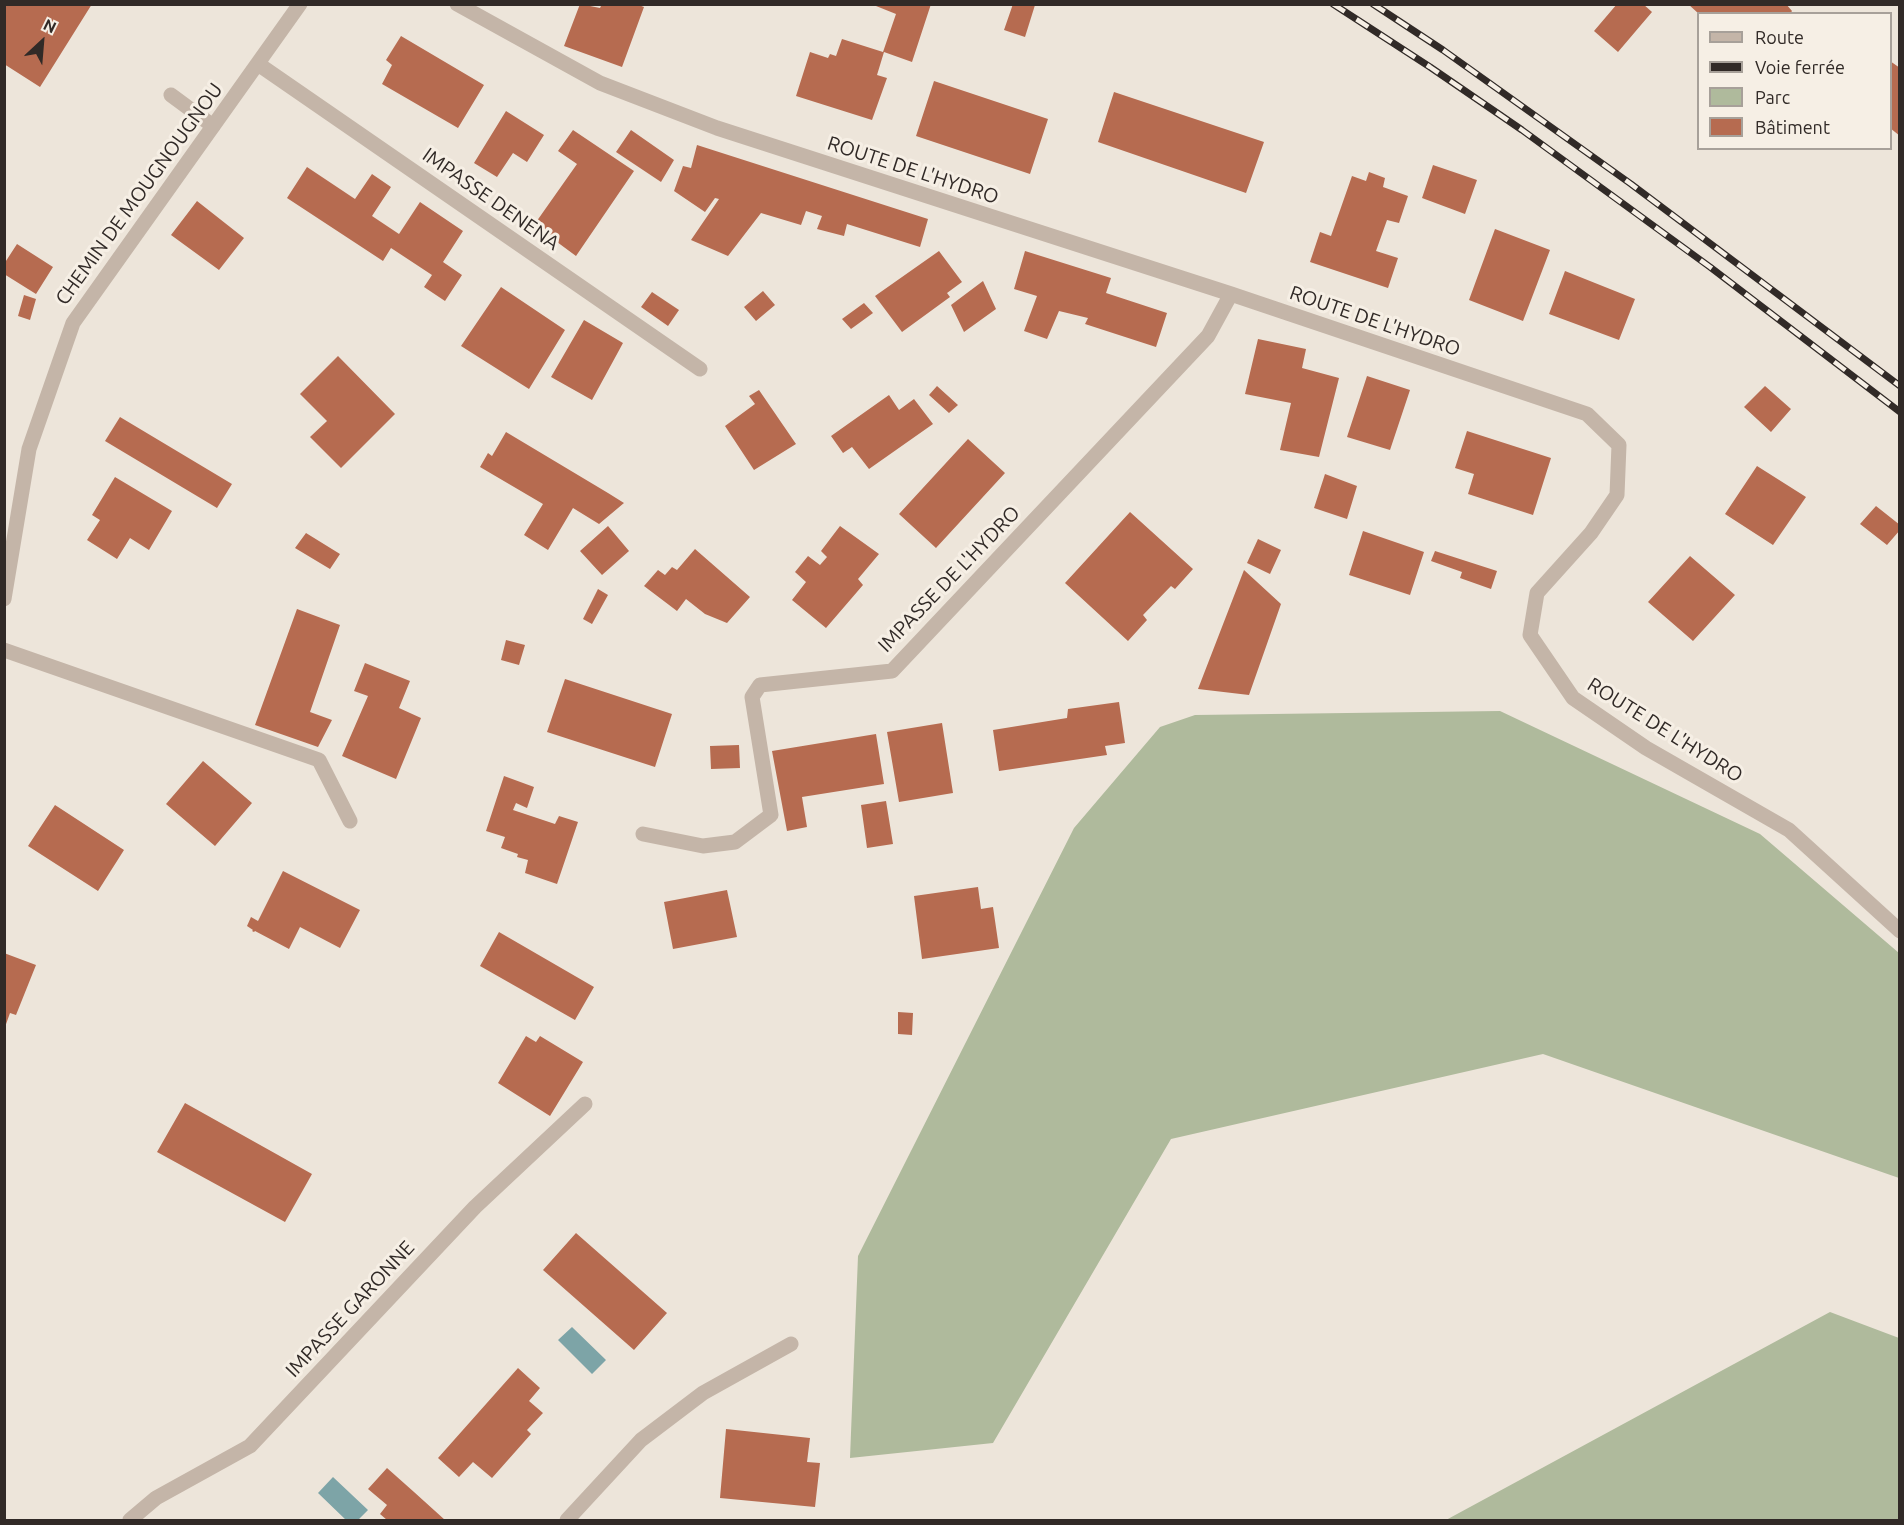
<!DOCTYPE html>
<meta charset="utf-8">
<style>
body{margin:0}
#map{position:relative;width:1904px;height:1525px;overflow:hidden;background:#ede5da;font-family:Ubuntu,sans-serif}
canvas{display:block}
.frame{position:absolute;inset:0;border:6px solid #312a27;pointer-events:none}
.legend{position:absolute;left:1697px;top:12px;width:195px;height:138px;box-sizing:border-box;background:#f6efe5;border:2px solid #a7a099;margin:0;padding:8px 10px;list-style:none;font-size:18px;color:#312a27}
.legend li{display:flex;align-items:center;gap:12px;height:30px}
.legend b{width:30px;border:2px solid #a7a099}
.north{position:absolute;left:12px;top:12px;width:60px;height:60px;-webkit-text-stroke:4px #f6efe5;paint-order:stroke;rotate:26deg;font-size:16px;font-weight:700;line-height:24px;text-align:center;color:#312a27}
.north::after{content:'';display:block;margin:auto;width:21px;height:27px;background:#312a27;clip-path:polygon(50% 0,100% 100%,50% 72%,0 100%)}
</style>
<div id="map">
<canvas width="1904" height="1525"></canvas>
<div class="frame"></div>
<ul class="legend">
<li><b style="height:8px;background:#c4b5a8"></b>Route</li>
<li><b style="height:8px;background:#312a27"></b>Voie ferrée</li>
<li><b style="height:16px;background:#afba9c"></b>Parc</li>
<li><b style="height:16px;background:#b66b50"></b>Bâtiment</li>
</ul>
<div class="north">N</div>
</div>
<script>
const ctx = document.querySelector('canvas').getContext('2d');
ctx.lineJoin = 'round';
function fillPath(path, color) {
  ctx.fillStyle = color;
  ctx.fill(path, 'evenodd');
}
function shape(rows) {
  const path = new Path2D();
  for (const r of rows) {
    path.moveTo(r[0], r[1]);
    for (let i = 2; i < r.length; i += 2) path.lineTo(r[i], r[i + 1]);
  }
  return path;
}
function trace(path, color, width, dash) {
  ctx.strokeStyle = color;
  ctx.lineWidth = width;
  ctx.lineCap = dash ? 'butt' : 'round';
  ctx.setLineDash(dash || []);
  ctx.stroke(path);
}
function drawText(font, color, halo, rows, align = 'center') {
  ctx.font = font + ' Ubuntu,sans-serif';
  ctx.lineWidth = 6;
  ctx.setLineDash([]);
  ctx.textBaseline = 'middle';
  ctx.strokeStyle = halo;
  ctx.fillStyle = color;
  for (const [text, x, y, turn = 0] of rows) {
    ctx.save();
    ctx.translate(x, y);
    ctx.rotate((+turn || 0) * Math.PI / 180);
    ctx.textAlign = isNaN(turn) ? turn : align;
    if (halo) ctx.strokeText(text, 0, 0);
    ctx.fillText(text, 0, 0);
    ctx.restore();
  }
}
const green = shape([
 [1500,711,1760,834,1899,953,1899,1178,1543,1054,1171,1139,993,1443,850,1458,858,1256,1074,828,1160,727,1195,715],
 [1830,1312,1899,1338,1899,1520,1446,1520]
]);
const water = shape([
 [572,1327,606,1360,592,1374,558,1340],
 [333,1477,368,1510,358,1520,346,1520,318,1493]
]);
const building = shape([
 [4,4,92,4,40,87,4,64],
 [580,4,600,8,602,4,636,4,644,7,622,67,564,46],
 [871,4,931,4,912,62,884,52,877,75,887,78,872,120,796,96,810,52,828,58,830,54,836,56,842,39,883,52,896,14],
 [1013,4,1035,5,1025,37,1004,30],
 [1617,4,1643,4,1652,12,1618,52,1594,31],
 [1688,4,1786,4,1792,11,1790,14,1699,14],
 [401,36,484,85,458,128,382,84,392,65,386,60],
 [1890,61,1900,68,1900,136,1890,128],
 [934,81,1048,119,1030,174,916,136],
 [1114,92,1264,142,1246,193,1098,142],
 [506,111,544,135,527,162,513,153,497,177,474,163],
 [573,130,634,171,576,256,534,225,577,164,558,151],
 [631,130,674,160,661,182,616,152],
 [697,145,928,219,920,247,847,224,844,236,817,229,822,216,806,211,801,225,761,213,728,256,691,240,719,199,715,198,705,212,674,191,683,166,691,168],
 [1433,165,1477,180,1465,214,1422,198],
 [307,167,355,199,372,174,391,187,372,216,399,234,420,202,463,231,443,262,462,275,445,301,424,287,432,275,391,248,383,261,287,198],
 [1369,172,1385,178,1383,187,1408,196,1399,223,1387,220,1376,251,1398,258,1388,288,1310,262,1320,232,1331,236,1352,176,1366,181],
 [197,201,244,238,219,270,171,235],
 [1495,229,1550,250,1523,321,1469,300],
 [17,244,53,267,36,294,4,274,4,264],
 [939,251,962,282,947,293,950,297,902,332,875,296],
 [1025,251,1111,278,1106,293,1167,313,1156,347,1085,324,1088,318,1059,311,1047,339,1024,331,1037,296,1014,289],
 [1565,271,1635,299,1619,340,1549,314],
 [983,281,996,309,964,332,951,305],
 [501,287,565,330,529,389,461,346],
 [763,291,775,305,756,321,744,307],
 [652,292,679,310,668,326,641,307],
 [24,295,36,299,30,320,18,316],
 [864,303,873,313,851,329,842,319],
 [584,320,623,343,592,400,551,377],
 [1258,339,1306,349,1302,368,1339,378,1319,457,1280,450,1291,403,1245,394],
 [338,356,395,414,341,468,310,437,327,421,300,394],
 [1367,376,1410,390,1390,450,1347,437],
 [937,386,958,405,949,413,929,395],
 [1765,386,1791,409,1771,432,1744,407],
 [759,390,796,444,754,470,725,426,755,404,749,396],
 [889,395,899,410,914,399,933,424,869,469,852,447,843,453,831,436],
 [120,417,232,484,217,508,105,441],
 [1467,431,1551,458,1533,515,1468,494,1474,474,1455,468],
 [506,432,608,493,624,503,599,524,573,508,548,550,524,535,543,504,480,467,488,453,492,456],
 [968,439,1005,473,936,548,899,514],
 [1757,466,1806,497,1773,545,1725,514],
 [1325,474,1357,486,1347,519,1314,508],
 [115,477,172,511,149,550,130,538,117,559,87,540,100,520,92,515],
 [1876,506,1900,525,1900,530,1887,545,1860,524],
 [1130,512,1193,569,1175,589,1171,586,1143,615,1147,620,1128,641,1065,583],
 [608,526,629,551,602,575,580,551],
 [840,526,879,554,858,579,863,585,826,628,792,600,806,582,795,572,808,556,820,565,827,557,821,551],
 [1363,531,1424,552,1410,595,1349,575],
 [306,533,340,554,330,569,295,548],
 [1258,539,1281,550,1270,574,1247,563],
 [695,549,750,597,727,623,705,614,686,599,677,611,644,586,658,570,665,575,672,567,677,570],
 [1435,551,1497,571,1491,589,1460,578,1462,572,1431,561],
 [1690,556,1735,595,1693,641,1648,602],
 [1244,570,1281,604,1249,695,1198,689],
 [598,589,608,595,592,624,583,619],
 [297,609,340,625,310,712,332,720,318,747,255,725],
 [506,640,525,645,519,665,501,660],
 [365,663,410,681,399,708,421,718,396,779,342,756,368,696,354,691],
 [565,679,672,714,655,767,547,732],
 [1119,702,1125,743,1105,746,1107,755,999,771,993,730,1067,718,1068,709],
 [942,723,953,793,899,802,887,732],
 [876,734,884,784,802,797,807,827,787,831,772,751],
 [739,745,740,768,711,769,710,746],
 [203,761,252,803,215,846,166,804],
 [504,776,534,787,527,808,516,803,513,810,555,824,559,816,578,822,557,884,525,873,528,860,517,857,518,854,501,848,505,837,486,831],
 [886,801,893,844,867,848,861,805],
 [55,805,124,850,98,891,28,846],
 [283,871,360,910,340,948,300,927,289,949,255,931,254,932,252,931,253,930,247,926,251,917,258,921],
 [978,887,981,909,993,907,999,948,922,959,914,896],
 [727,890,737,937,673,949,664,902],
 [499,932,594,987,575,1020,480,966],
 [4,953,36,965,16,1015,10,1013,5,1027],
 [898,1012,913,1013,912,1035,898,1034],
 [526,1036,536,1042,540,1036,583,1062,550,1116,498,1083],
 [185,1103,312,1174,285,1222,157,1152],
 [576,1233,667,1313,634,1350,543,1270],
 [518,1368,540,1388,529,1401,543,1413,527,1430,531,1434,492,1478,473,1462,459,1477,438,1458],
 [726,1429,810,1438,807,1462,820,1463,815,1507,720,1498],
 [387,1468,414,1492,445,1520,387,1520,380,1514,387,1505,368,1489]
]);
const service = shape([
 [171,95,213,126],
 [4,650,319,760,350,821]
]);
const minor = shape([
 [457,4,600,83,717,128,1231,294,1587,414,1619,445,1617,495,1591,533,1537,593,1530,635,1573,698,1646,748,1789,830,1900,931],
 [258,64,700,369],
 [4,599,29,449,73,323,300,4],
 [643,834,703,846,735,842,771,815,752,697,760,685,892,671,1208,336,1231,294],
 [130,1520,156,1498,250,1446,475,1207,585,1104],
 [567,1520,641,1440,703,1393,791,1344]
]);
const rail = shape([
 [1333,4,1430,67,1522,130,1710,267,1900,412],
 [1373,4,1443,50,1631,184,1900,386]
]);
const streetNames = [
 ["ROUTE DE L'HYDRO",913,170,18],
 ["CHEMIN DE MOUGNOUGNOU",139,194,-54],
 ["IMPASSE DENENA",491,199,35],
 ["ROUTE DE L'HYDRO",1375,321,19],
 ["IMPASSE DE L'HYDRO",949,579,-46],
 ["ROUTE DE L'HYDRO",1665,730,32],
 ["IMPASSE GARONNE",350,1309,-47]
];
fillPath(green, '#afba9c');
fillPath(water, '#7da4a7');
fillPath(building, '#b66b50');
trace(service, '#c4b5a8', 15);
trace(minor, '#c4b5a8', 15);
trace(rail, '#312a27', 7);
trace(rail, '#f6efe5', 4.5, [14]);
drawText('20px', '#312a27', '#f6efe5', streetNames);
</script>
